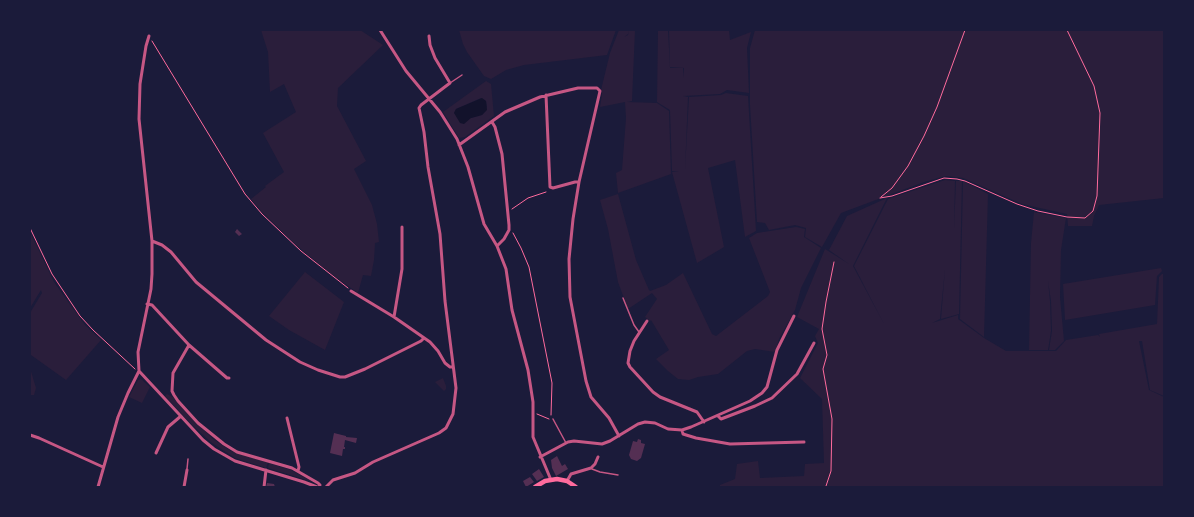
<!DOCTYPE html>
<style>
body{margin:0}
#map{position:relative;width:1194px;height:517px;overflow:hidden;background:#1b1b3a;font-family:"Asap Condensed",sans-serif}
canvas{display:block}
.frame{position:absolute;inset:0;border:31px solid #1b1b3a;pointer-events:none}
</style>
<div id="map">
<canvas width="1194" height="517"></canvas>
<div class="frame"></div>
</div>
<script>
const ctx = document.querySelector('canvas').getContext('2d');
ctx.lineJoin = 'round';
function fillPath(path, color) {
  ctx.fillStyle = color;
  ctx.fill(path, 'evenodd');
}
function shape(rows) {
  const path = new Path2D();
  for (const r of rows) {
    path.moveTo(r[0], r[1]);
    for (let i = 2; i < r.length; i += 2) path.lineTo(r[i], r[i + 1]);
  }
  return path;
}
function trace(path, color, width, dash) {
  ctx.strokeStyle = color;
  ctx.lineWidth = width;
  ctx.lineCap = dash ? 'butt' : 'round';
  ctx.setLineDash(dash || []);
  ctx.stroke(path);
}
const green = shape([
 [261,30,360,30,383,45,338,88,337,106,366,161,354,169,372,205,377,224,379,242,375,243,374,260,371,276,363,275,358,293,331,274,297,246,262,212,251,199,266,187,265,186,284,172,263,133,296,112,284,84,270,92,268,52],
 [459,30,616,30,607,55,524,65,506,70,491,79,484,76,467,52,463,44],
 [619,30,629,30,628,34,624,37,628,35,629,30,635,30,632,101,627,102,657,103,669,111,671,174,618,193,616,173,622,170,626,118,625,102,600,107,602,94,601,90,610,53],
 [658,30,668,30,670,68,683,68,683,78,684,68,670,67,669,30,729,30,730,40,751,32,747,48,749,93,727,90,720,94,683,96,688,97,685,170,689,97,721,95,726,93,748,96,756,231,745,237,735,160,708,168,724,247,697,263,672,172,679,171,672,171,670,110,657,102],
 [755,30,1164,30,1164,198,1099,205,1094,216,1092,226,1068,226,1067,214,1022,204,963,178,946,176,924,182,841,213,822,247,805,237,806,228,795,225,769,230,765,223,757,222,750,105,750,48],
 [486,81,491,84,494,116,465,137,459,138,443,112],
 [481,98,486,101,487,107,482,115,471,118,454,113,456,109],
 [945,180,955,181,954,229,956,181,962,181,959,314,941,319,945,269,940,319,932,323,958,315,958,319,984,338,1006,351,1056,351,1066,340,1098,335,1100,337,1099,334,1157,324,1159,277,1162,274,1164,274,1164,396,1150,390,1142,341,1139,341,1149,390,1164,397,1164,487,720,487,720,485,735,479,737,464,758,461,760,478,804,476,805,464,824,463,822,399,800,378,818,343,815,336,819,329,797,317,825,249,849,264,829,250,847,216,887,198,853,266,884,324,854,266,888,199],
 [963,181,988,194,984,337,960,319],
 [618,194,636,260,649,290,650,291,666,285,683,273,712,334,716,336,768,296,770,292,749,238,757,233,796,227,805,229,804,237,821,248,801,288,795,310,779,339,775,352,755,349,747,351,718,374,698,377,689,380,678,379,668,371,656,359,669,350,651,320,650,321,645,317,657,299,652,293,628,309,618,282,608,229,600,200],
 [1034,212,1066,218,1061,250,1060,297,1064,341,1055,350,1049,350,1052,331,1051,301,1048,281,1051,259,1048,281,1050,301,1051,331,1048,350,1029,350,1031,243],
 [30,232,54,282,85,325,101,340,66,380,31,355,30,356,30,313,42,293,41,290,30,308],
 [1161,268,1162,271,1157,276,1155,305,1065,320,1063,284],
 [305,272,344,302,325,350,289,330,269,316],
 [30,368,36,388,34,395,30,395],
 [443,378,446,386,446,389,444,391,435,382],
 [141,379,150,387,142,403,129,397,138,380],
 [167,394,173,397,198,424,213,439,231,451,268,462,266,468,235,458,212,443,192,425,165,396],
 [269,463,291,470,313,482,268,468]
]);
const water = shape([
 [482,98,486,101,487,110,482,115,471,118,464,124,460,123,454,113,456,109]
]);
const building = shape([
 [237,229,242,234,239,236,235,232],
 [334,433,346,436,346,437,357,438,356,443,345,440,344,447,345,447,345,449,343,449,342,456,330,453],
 [638,439,641,440,641,443,645,444,641,458,637,461,631,459,629,455,633,441,637,442],
 [557,456,562,466,565,464,568,469,556,476,552,468,551,460],
 [539,469,544,477,537,481,532,474],
 [530,477,534,482,526,487,523,481],
 [267,483,274,484,275,487,266,487]
]);
const path = shape([
 [152,41,245,194,262,214,301,251,348,288],
 [881,197,892,188,908,166,924,136,937,107,965,30],
 [880,198,892,196,944,178,957,179,965,181,1017,204,1038,211,1067,217,1085,218,1093,211,1097,196,1100,113,1094,86,1067,30],
 [512,209,528,198,546,192],
 [30,228,52,274,80,316,93,330,135,369],
 [513,233,521,248,529,267,552,383,551,415],
 [537,414,549,419],
 [826,486,831,471,832,419,823,369,827,355,822,329,826,302,834,262]
]);
const service = shape([
 [450,83,462,75],
 [623,298,634,325,639,332],
 [553,419,566,443],
 [187,469,188,459],
 [592,469,600,472,618,475]
]);
const minor = shape([
 [380,30,406,71,440,112,457,139,468,167,484,224,497,246,506,269,512,310,528,370,533,402,533,437,551,480],
 [546,95,550,187,553,188,575,182,579,182],
 [492,122,495,127,502,154,509,225,509,230,504,239,497,246],
 [459,145,505,112,540,97,578,88,597,88,600,91,579,182,573,219,569,259,570,297,586,381,591,397,609,418,619,436],
 [152,241,162,245,171,252,196,282,266,340,300,362,318,370,340,377,345,377,365,369,421,341,424,338],
 [351,291,394,317,430,342,438,351,445,363,450,367,453,367],
 [147,304,152,305,189,345,227,378,229,378],
 [394,317,402,269,402,227],
 [647,321,634,341,630,351,628,363,630,367,653,392,660,397,697,412,704,422],
 [189,345,173,373,172,391,174,395,178,401,198,423,224,444,237,452,292,468,318,483,320,485,319,487],
 [139,371,203,440,214,449,235,461,304,482,317,487],
 [718,416,721,419,755,406,772,398,797,374,814,343],
 [287,418,299,467,298,471],
 [682,430,683,434,696,438,730,444,804,442],
 [30,435,39,438,103,467],
 [156,453,168,427,181,416],
 [540,457,568,442,574,441,602,444,610,441,638,424,645,422,655,423,668,429,682,430,691,427,750,401,762,393,767,387,777,350,794,316],
 [567,481,571,474,591,468,595,464,598,457],
 [98,487,118,417,128,393,139,371,138,352,151,289,152,274,152,241,139,119,140,84,146,46,149,36],
 [184,487,187,470],
 [264,487,266,470],
 [326,487,333,480,355,473,373,462,439,433,446,428,453,414,456,388,445,301,440,234,428,167,424,132,419,108,421,105,450,83,435,58,430,45,429,36]
]);
const secondary = shape([
 [535,487,545,481,557,479,567,481,576,487]
]);
fillPath(green, '#2a1e3b');
fillPath(water, '#12122b');
fillPath(building, '#542f53');
trace(path, '#ff6b9d', 1);
trace(service, '#c65784', 1.5);
trace(minor, '#c65784', 3);
trace(secondary, '#ff6b9d', 4.5);
</script>
